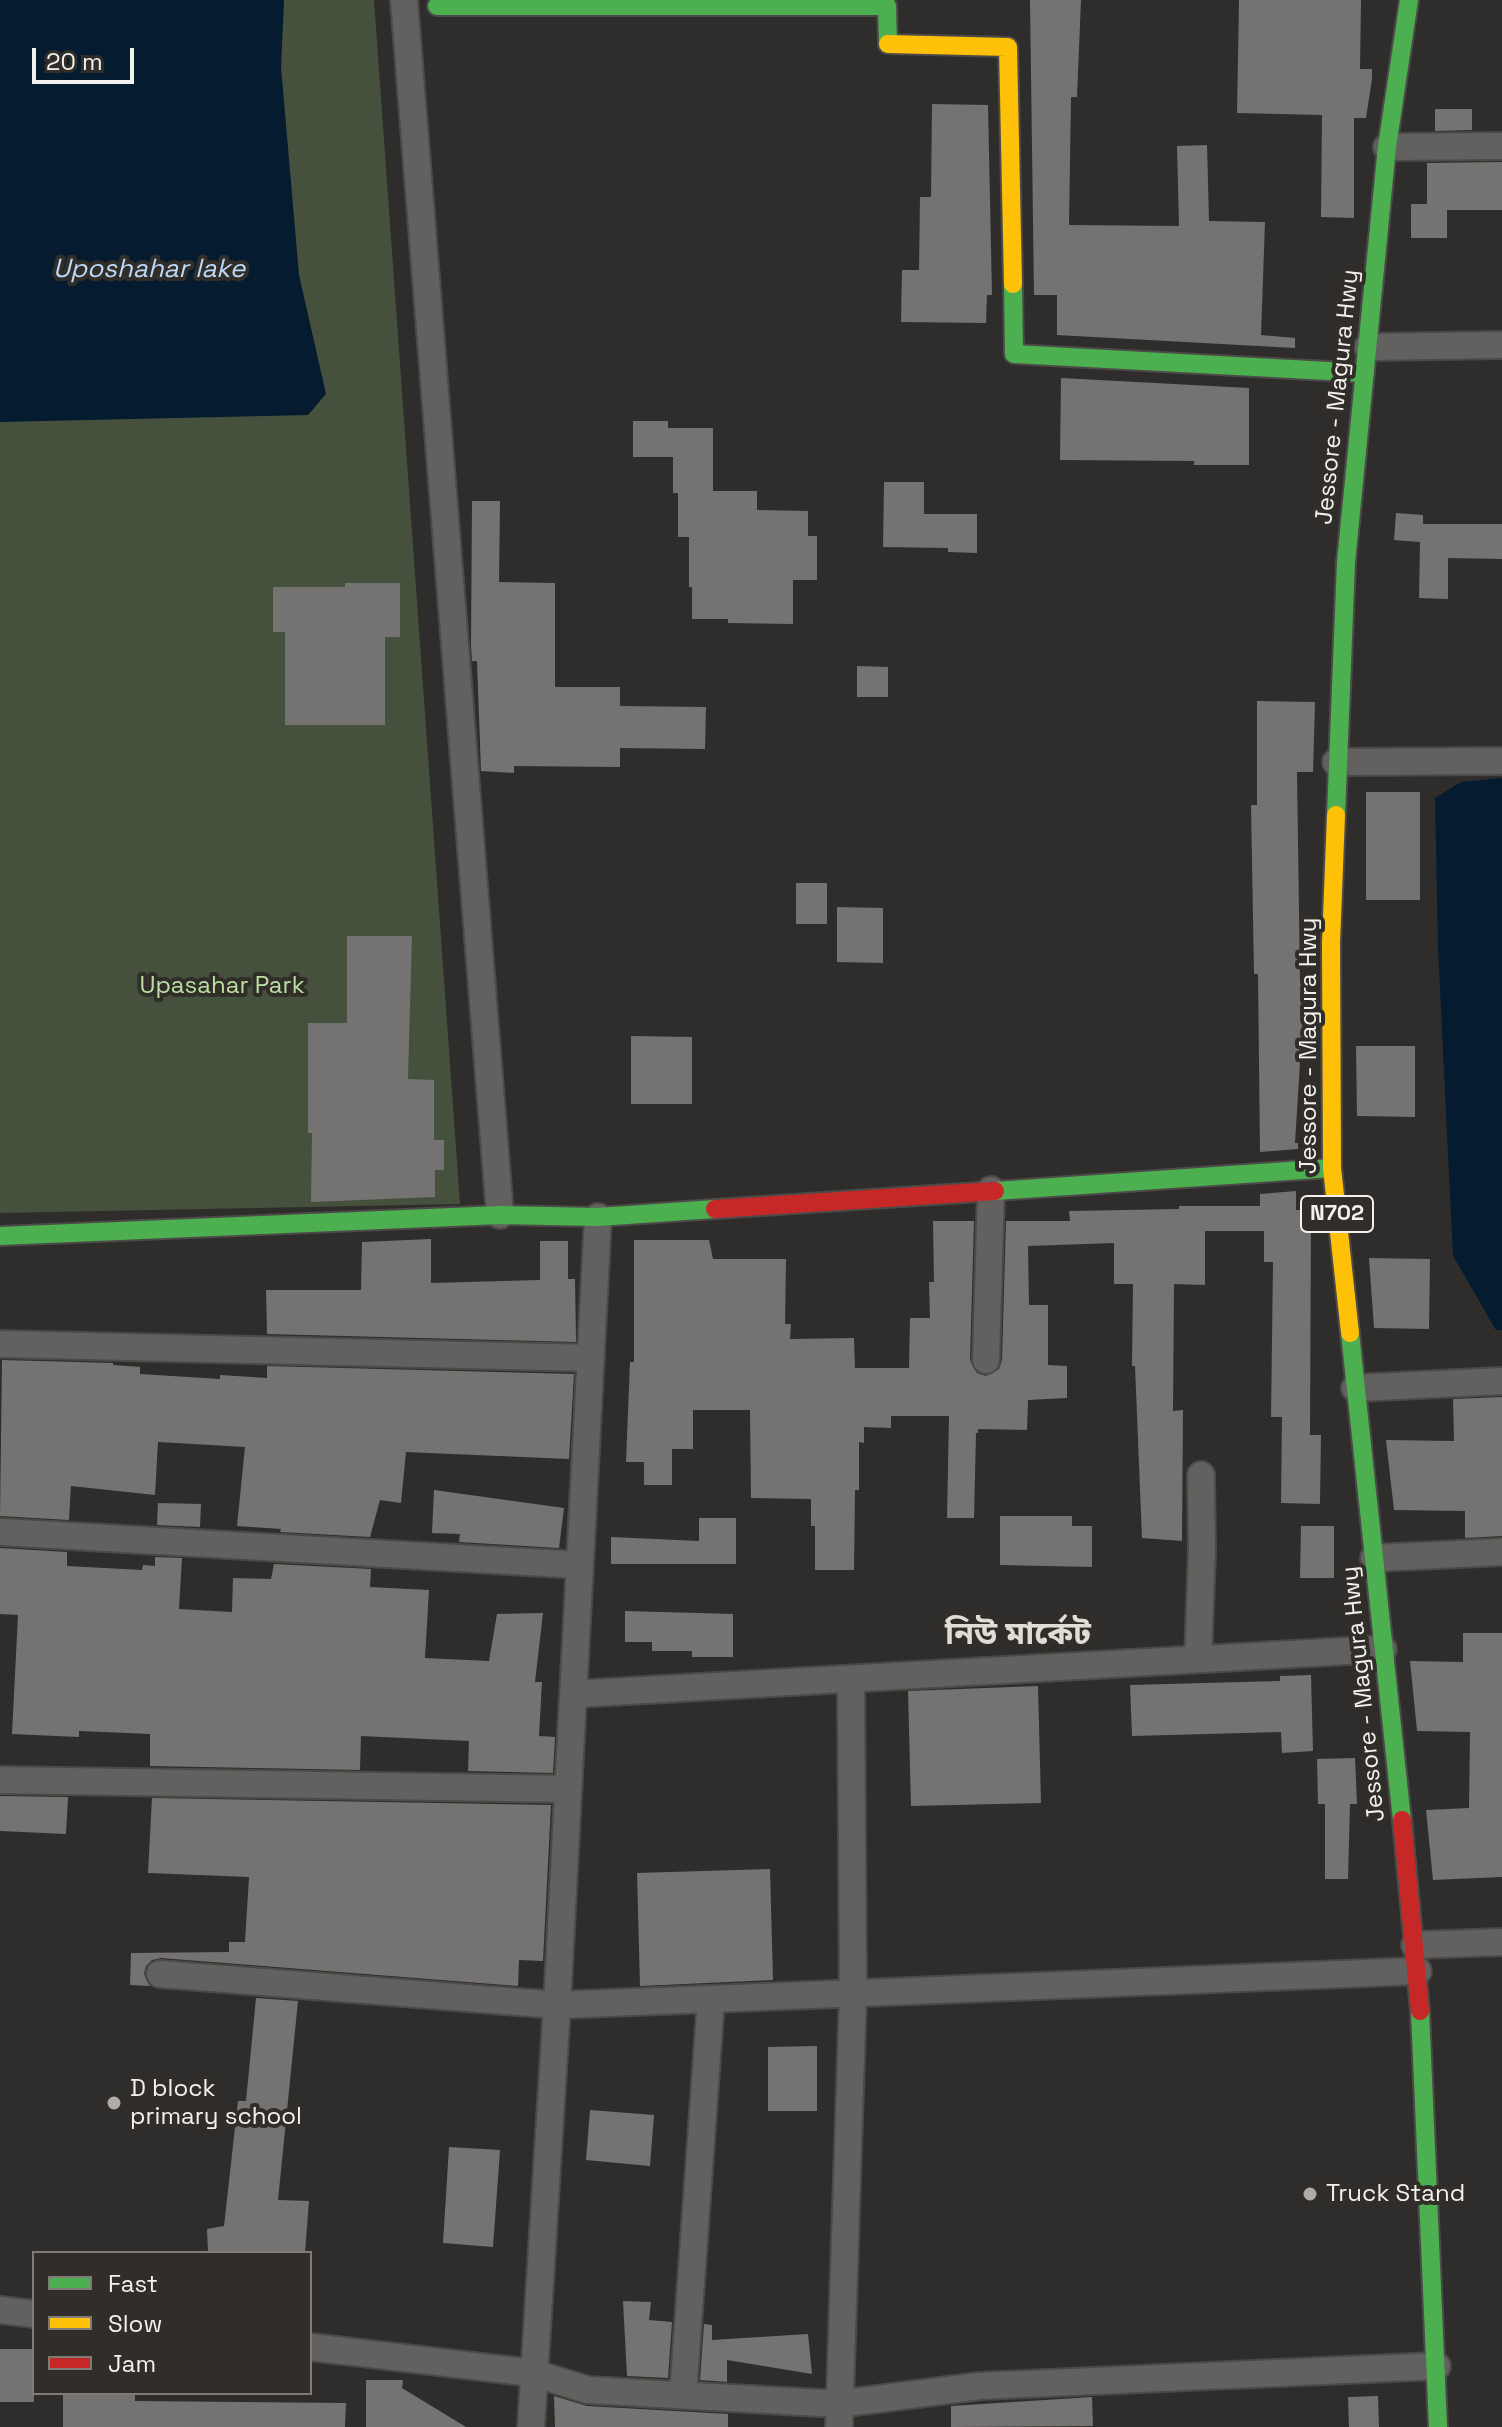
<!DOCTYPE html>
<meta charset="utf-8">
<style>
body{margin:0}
#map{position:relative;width:1502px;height:2427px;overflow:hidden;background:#2f2d2b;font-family:"Space Grotesk",sans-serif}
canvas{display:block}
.legend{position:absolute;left:32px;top:2251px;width:280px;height:144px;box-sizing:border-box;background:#312e29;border:2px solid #7f7c78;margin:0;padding:10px 14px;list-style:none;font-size:24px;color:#f3f1ee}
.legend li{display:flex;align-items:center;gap:16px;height:40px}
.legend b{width:40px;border:2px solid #7f7c78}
.scale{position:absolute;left:32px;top:48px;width:102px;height:36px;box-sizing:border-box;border:4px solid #f3f1ee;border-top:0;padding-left:10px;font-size:24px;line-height:28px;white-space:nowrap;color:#f3f1ee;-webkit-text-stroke:6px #312e29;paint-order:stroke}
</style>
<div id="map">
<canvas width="1502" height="2427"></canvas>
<ul class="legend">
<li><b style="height:10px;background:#4caf50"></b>Fast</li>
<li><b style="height:10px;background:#ffc107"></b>Slow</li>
<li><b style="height:10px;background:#c62828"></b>Jam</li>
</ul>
<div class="scale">20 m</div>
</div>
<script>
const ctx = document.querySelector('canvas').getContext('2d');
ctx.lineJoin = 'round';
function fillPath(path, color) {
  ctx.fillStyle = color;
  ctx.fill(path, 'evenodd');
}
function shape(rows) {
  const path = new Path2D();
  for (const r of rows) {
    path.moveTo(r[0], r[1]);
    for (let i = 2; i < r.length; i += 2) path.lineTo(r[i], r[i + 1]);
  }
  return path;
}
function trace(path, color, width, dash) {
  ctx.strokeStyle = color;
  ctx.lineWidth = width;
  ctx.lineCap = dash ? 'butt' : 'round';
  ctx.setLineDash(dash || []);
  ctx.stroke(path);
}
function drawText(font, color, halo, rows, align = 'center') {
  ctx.font = font + ' "Space Grotesk","Noto Sans Bengali",sans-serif';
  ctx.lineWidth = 8;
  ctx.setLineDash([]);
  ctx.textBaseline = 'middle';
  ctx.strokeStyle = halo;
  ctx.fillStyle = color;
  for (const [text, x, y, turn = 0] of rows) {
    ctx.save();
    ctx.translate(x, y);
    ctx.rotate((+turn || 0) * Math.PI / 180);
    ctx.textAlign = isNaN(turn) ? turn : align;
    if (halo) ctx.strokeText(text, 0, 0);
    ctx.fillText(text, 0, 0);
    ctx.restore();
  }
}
const green = shape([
 [0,0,374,0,460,1204,0,1213]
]);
const water = shape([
 [0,0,284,0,281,67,299,275,326,394,308,415,0,422],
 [1502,778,1502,1330,1496,1330,1453,1256,1438,948,1435,798,1461,782]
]);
const building = shape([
 [1030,0,1081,0,1077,97,1071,97,1069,225,1179,226,1177,146,1207,145,1209,221,1265,222,1261,335,1295,338,1295,348,1057,335,1057,295,1034,295],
 [1239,0,1361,0,1360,69,1372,69,1372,79,1366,118,1354,118,1354,218,1321,217,1322,115,1237,113],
 [932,104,988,105,992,295,987,295,986,323,901,322,902,270,919,270,920,197,931,197],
 [1435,109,1472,109,1472,130,1435,131],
 [1502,162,1502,210,1447,210,1447,238,1411,238,1411,204,1427,204,1427,163],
 [1061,378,1249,388,1249,465,1194,465,1194,461,1060,460],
 [633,421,668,421,668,428,713,428,713,491,757,491,757,510,808,511,808,536,817,536,817,580,793,580,793,624,728,623,728,619,692,619,692,587,689,587,689,537,678,537,678,493,673,493,673,457,633,457],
 [884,482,924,482,924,514,977,514,977,553,948,552,948,548,883,547],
 [472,501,500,501,499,582,555,583,555,687,620,687,620,706,706,707,705,749,620,748,620,767,514,766,514,773,481,771,477,661,472,661,471,646],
 [1396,513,1423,515,1423,524,1502,524,1502,559,1448,558,1448,599,1419,598,1420,542,1394,540],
 [345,583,400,583,400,637,385,637,385,725,285,725,285,632,273,632,273,587,345,587],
 [857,666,888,667,888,697,857,697],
 [1257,701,1315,702,1313,772,1297,772,1300,983,1305,983,1295,1143,1298,1143,1298,1149,1260,1152,1258,974,1254,974,1251,805,1257,805],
 [1366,792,1420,792,1420,900,1366,900],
 [796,883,827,883,827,924,796,924],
 [837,907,883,908,883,963,837,962],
 [347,936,412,936,408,1079,434,1080,434,1140,444,1140,444,1170,435,1170,435,1197,311,1202,312,1133,308,1133,308,1023,347,1023],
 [631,1036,692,1037,692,1104,631,1104],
 [1356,1046,1415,1046,1415,1117,1357,1116],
 [1296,1191,1296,1210,1311,1210,1310,1435,1321,1435,1320,1504,1281,1503,1282,1417,1271,1417,1273,1262,1264,1262,1264,1231,1205,1231,1205,1285,1174,1284,1173,1411,1183,1410,1182,1541,1142,1538,1135,1366,1132,1366,1133,1284,1114,1284,1114,1243,1028,1246,1029,1305,1048,1305,1048,1365,1067,1366,1067,1398,1028,1400,1027,1430,978,1429,978,1433,976,1433,974,1518,947,1518,949,1416,891,1416,891,1428,864,1427,864,1443,859,1442,859,1490,855,1490,854,1570,815,1570,815,1526,811,1526,811,1499,751,1498,750,1410,693,1410,693,1449,672,1449,672,1485,644,1485,644,1462,626,1462,630,1362,634,1362,634,1240,709,1240,713,1259,786,1259,785,1324,791,1324,790,1339,854,1338,855,1368,909,1368,910,1318,930,1318,929,1282,934,1282,933,1221,974,1221,970,1360,977,1373,986,1376,999,1369,1002,1360,1006,1221,1070,1221,1069,1211,1179,1209,1179,1206,1260,1206,1260,1194],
 [431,1239,431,1283,540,1280,540,1241,568,1241,568,1279,575,1279,576,1342,267,1334,266,1290,361,1290,362,1242],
 [1369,1258,1430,1259,1429,1329,1374,1328],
 [2,1360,113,1363,113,1365,140,1367,140,1374,220,1379,220,1375,267,1378,267,1366,574,1374,569,1459,406,1452,401,1503,380,1500,370,1537,280,1532,281,1529,237,1526,245,1447,158,1442,155,1495,71,1486,69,1520,0,1516],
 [1502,1397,1502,1536,1465,1538,1465,1511,1394,1510,1386,1440,1454,1441,1453,1399],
 [434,1490,564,1508,559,1548,459,1542,460,1534,432,1533],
 [158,1503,201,1504,200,1527,157,1525],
 [1000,1516,1072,1516,1072,1526,1092,1526,1092,1567,1000,1565],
 [699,1518,736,1518,736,1564,611,1564,611,1537,699,1541],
 [1301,1526,1334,1526,1334,1578,1300,1578],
 [0,1548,67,1552,67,1566,142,1570,143,1565,155,1566,155,1557,182,1558,179,1609,232,1612,233,1578,271,1579,274,1564,371,1569,370,1587,429,1590,425,1658,489,1661,497,1614,543,1613,535,1682,542,1682,539,1736,555,1737,553,1773,468,1771,469,1741,361,1736,360,1770,150,1766,150,1734,79,1731,79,1737,12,1734,18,1615,0,1614],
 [625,1611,733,1614,733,1657,692,1657,692,1651,652,1651,652,1642,625,1642],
 [1463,1633,1502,1633,1502,1877,1433,1880,1426,1810,1469,1808,1470,1732,1417,1731,1410,1661,1463,1662],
 [1311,1675,1313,1751,1282,1753,1281,1732,1132,1736,1130,1685,1280,1681,1280,1676],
 [1038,1686,1041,1803,911,1806,908,1691],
 [1355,1758,1357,1804,1350,1804,1348,1879,1325,1879,1325,1804,1318,1804,1317,1759],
 [0,1796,68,1797,66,1834,0,1831],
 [152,1798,551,1805,543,1961,519,1960,518,1986,161,1958,152,1960,146,1966,144,1974,150,1986,130,1985,131,1953,229,1952,229,1942,245,1942,249,1877,148,1873],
 [770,1869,773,1980,640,1986,637,1873],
 [256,1998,298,2001,278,2200,309,2201,305,2253,208,2253,207,2229,224,2226,238,2101,246,2101],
 [817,2046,817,2111,768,2111,768,2047],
 [590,2110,654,2115,650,2166,586,2160],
 [449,2147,500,2150,493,2247,443,2243],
 [623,2301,651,2302,649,2320,672,2322,668,2378,627,2376],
 [704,2324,712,2325,712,2340,808,2334,812,2374,727,2360,727,2382,700,2380],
 [0,2349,34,2349,34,2402,0,2402],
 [366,2380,403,2380,402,2388,466,2427,366,2427],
 [63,2393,135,2393,135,2401,346,2403,345,2427,63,2427],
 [554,2396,587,2406,728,2414,728,2427,555,2427],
 [1378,2396,1379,2427,1349,2427,1348,2397],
 [1092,2397,1093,2426,951,2427,951,2406]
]);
const street = shape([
 [404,0,500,1215],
 [1387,147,1502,146],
 [1368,347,1502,345],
 [1336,762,1502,761],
 [0,1344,591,1358],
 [986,1360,991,1190],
 [1355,1388,1502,1381],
 [0,1532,580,1565],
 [1374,1558,1502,1552],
 [1198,1659,1202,1550,1201,1475],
 [574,1694,1383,1649],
 [0,1780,568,1789],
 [1415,1945,1502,1942],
 [160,1974,557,2005,1418,1971],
 [0,2310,34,2314],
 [310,2347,533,2373,588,2390,838,2404,980,2386,1437,2366],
 [683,2395,711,1999],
 [531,2427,557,2005,598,1217],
 [839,2427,853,1993,851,1679]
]);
const fast = shape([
 [437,6,887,6,888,44],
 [1013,284,1014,354,1365,373],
 [1336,815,1346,562,1387,147,1409,0],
 [995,1191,1332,1168],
 [0,1236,500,1215,598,1217,715,1209],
 [1350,1333,1402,1820],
 [1420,2011,1438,2427]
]);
const slow = shape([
 [888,44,1008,47,1013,284],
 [1336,815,1331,943,1332,1168,1350,1333]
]);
const jam = shape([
 [715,1209,995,1191],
 [1402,1820,1420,2011]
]);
const markers = [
 [114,2103,8,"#aeacaa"],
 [1310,2194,8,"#aeacaa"]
];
const shields = [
 [1337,1214,72]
];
const shieldNames = [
 ["N702",1337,1214]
];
const streetNames = [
 ["Jessore - Magura Hwy",1338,397,-84],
 ["Jessore - Magura Hwy",1309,1046,-90],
 ["Jessore - Magura Hwy",1364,1694,-96]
];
const parkNames = [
 ["Upasahar Park",222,986]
];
const poiNames = [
 ["D block",130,2089],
 ["primary school",130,2117],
 ["Truck Stand",1326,2194]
];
const waterNames = [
 ["Uposhahar lake",149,270]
];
const districtNames = [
 ["নিউ মার্কেট",1018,1635]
];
fillPath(green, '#45503d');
fillPath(water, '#041b30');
fillPath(building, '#757371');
trace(street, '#4c4a48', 30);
trace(fast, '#4c4a48', 22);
trace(slow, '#4c4a48', 22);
trace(jam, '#4c4a48', 22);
trace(street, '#62615f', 26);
trace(fast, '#4caf50', 18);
trace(slow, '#ffc107', 18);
trace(jam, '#c62828', 18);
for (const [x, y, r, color] of markers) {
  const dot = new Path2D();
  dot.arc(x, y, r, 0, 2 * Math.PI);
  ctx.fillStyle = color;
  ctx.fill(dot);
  trace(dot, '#312e29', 3);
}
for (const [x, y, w] of shields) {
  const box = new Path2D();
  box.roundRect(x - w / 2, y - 18, w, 36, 6);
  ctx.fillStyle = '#312e29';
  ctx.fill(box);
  trace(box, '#f3f1ee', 2);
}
drawText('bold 22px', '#f3f1ee', null, shieldNames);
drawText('24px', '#f3f1ee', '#312e29', streetNames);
drawText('24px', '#bbdfa3', '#312e29', parkNames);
drawText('24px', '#f3f1ee', '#312e29', poiNames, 'left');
drawText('italic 26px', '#bad8f7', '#312e29', waterNames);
drawText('bold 32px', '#e2dcd6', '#312e29', districtNames);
</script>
